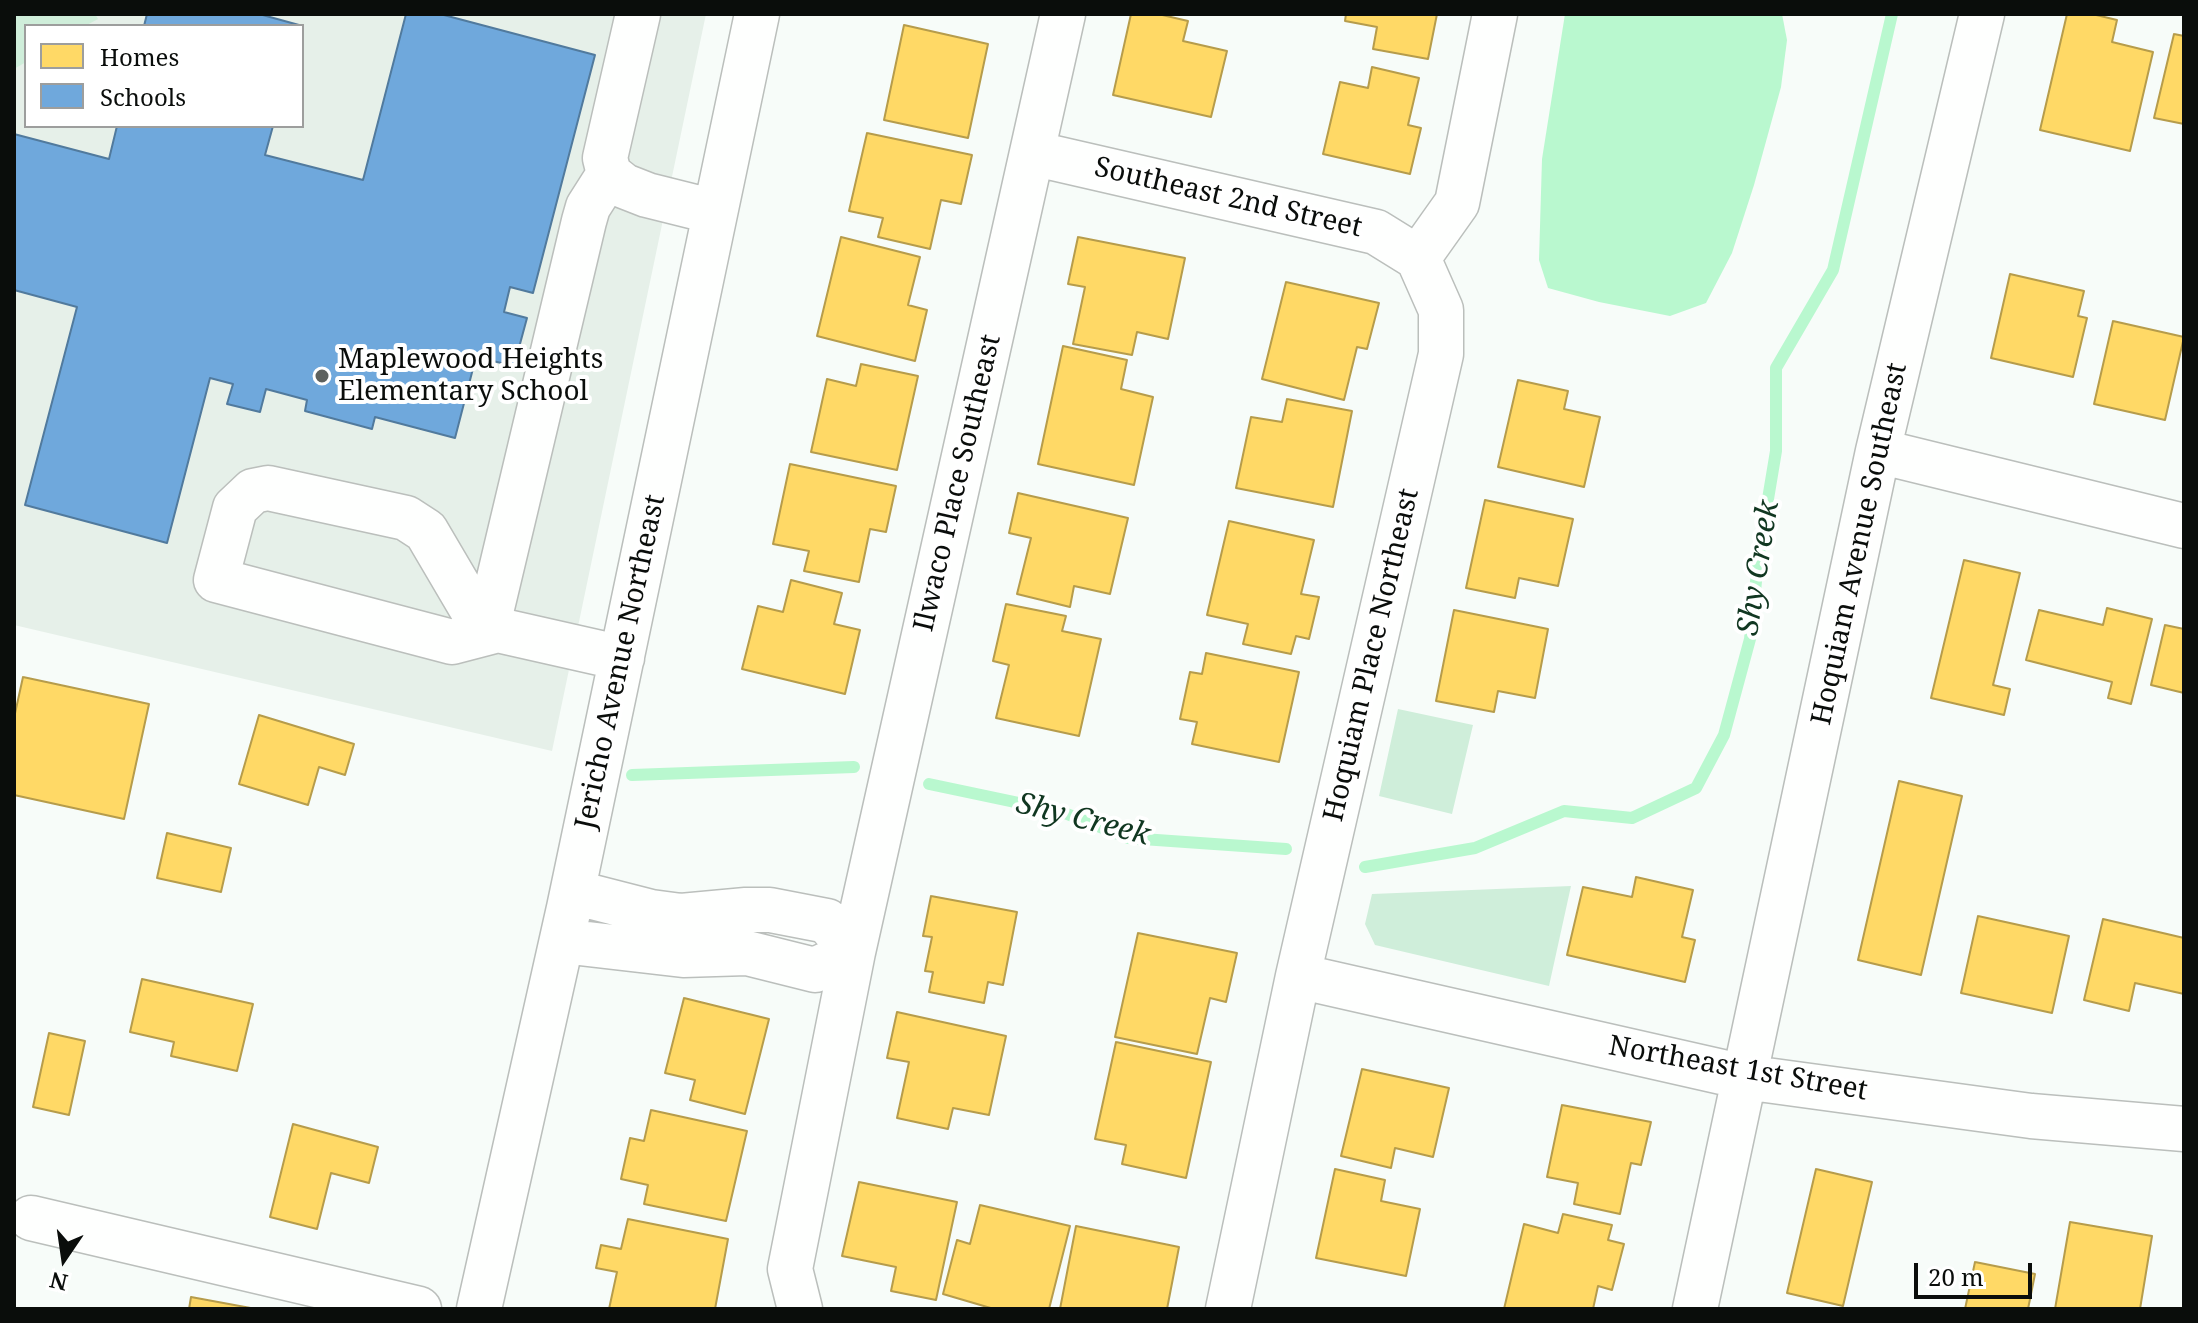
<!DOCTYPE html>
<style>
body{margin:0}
#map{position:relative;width:2198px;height:1323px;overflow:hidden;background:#f7fcf9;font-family:"Noto Serif",serif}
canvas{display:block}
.frame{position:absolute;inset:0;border:16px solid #0a0d0b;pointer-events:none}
.legend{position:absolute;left:24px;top:24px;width:280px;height:104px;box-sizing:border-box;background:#fff;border:2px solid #9d9e9d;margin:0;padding:10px 14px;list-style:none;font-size:24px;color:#0a0d0b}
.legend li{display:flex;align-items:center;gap:16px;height:40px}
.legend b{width:40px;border:2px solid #9d9e9d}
.north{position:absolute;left:24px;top:1219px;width:80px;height:80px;-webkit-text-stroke:6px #fff;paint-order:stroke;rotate:193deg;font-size:22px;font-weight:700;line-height:32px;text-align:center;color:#0a0d0b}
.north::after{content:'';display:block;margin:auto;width:28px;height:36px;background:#0a0d0b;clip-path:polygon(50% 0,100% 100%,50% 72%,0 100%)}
.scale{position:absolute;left:1914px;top:1263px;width:118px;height:36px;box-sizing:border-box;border:4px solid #0a0d0b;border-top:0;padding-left:10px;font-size:24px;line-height:28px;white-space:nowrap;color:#0a0d0b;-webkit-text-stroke:6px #fff;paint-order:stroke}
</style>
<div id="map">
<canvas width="2198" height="1323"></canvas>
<div class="frame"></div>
<ul class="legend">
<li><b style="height:22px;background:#ffd966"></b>Homes</li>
<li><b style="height:22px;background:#6fa8dc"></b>Schools</li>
</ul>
<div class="north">N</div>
<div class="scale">20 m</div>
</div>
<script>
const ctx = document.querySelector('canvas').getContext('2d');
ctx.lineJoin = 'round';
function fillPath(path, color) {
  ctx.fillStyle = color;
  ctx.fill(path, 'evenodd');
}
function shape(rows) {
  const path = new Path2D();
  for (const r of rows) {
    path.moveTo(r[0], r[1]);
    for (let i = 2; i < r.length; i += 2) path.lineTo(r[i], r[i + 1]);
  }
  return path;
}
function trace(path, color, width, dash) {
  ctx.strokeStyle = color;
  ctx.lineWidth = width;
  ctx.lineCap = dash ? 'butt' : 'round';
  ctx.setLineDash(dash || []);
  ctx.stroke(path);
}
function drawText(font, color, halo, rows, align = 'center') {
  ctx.font = font + ' "Noto Serif",serif';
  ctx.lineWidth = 8;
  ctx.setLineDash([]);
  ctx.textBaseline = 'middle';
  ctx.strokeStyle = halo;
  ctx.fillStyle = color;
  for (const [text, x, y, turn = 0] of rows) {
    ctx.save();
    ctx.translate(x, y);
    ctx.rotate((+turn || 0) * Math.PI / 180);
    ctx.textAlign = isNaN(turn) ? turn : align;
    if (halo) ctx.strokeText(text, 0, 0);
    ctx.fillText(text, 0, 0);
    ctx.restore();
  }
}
const built = shape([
 [14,14,706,14,552,751,14,625],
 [26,26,302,26,302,126,26,126]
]);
const green = shape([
 [14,14,95,14,98,19,85,26,26,26,26,62,14,69],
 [1398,709,1473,725,1452,814,1379,796],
 [1571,886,1549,986,1375,945,1365,924,1372,894]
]);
const water = shape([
 [1565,14,1782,14,1787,40,1781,87,1754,185,1732,253,1706,303,1670,316,1599,302,1548,288,1539,260,1542,159]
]);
const homes = shape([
 [1131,14,1158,14,1188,21,1183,41,1227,51,1211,117,1113,95,1131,14],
 [1346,14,1437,14,1428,59,1373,49,1377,27,1345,21,1346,14],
 [2067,14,2092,14,2117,20,2112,42,2153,52,2130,151,2040,130,2067,14],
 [904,25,988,44,968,138,884,120,904,25],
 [2174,34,2184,36,2184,124,2154,118,2174,34],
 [1372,67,1419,78,1408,125,1421,128,1410,174,1323,154,1340,82,1368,88,1372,67],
 [867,133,972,155,961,204,941,200,930,249,878,237,883,218,849,211,867,133],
 [841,237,920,257,908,305,927,310,915,361,817,336,841,237],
 [1078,237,1185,258,1168,339,1137,332,1132,355,1073,344,1085,287,1068,284,1078,237],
 [2010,274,2084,291,2078,316,2087,318,2073,377,1991,358,2010,274],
 [1286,282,1379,303,1367,349,1357,347,1344,400,1262,379,1286,282],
 [2113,321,2184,337,2165,420,2094,404,2113,321],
 [1063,346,1127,360,1121,389,1153,397,1134,485,1038,464,1063,346],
 [861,364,918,376,897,470,811,452,827,379,856,386,861,364],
 [1518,380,1568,391,1564,409,1600,417,1584,487,1498,467,1518,380],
 [1287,399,1352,411,1333,507,1236,488,1251,417,1282,422,1287,399],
 [790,464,896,486,886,532,870,529,859,582,804,571,809,551,773,544,790,464],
 [1018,493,1128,518,1110,594,1074,586,1070,607,1017,594,1031,538,1009,533,1018,493],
 [1485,500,1573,519,1558,586,1519,578,1515,598,1466,588,1485,500],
 [1229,521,1314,540,1301,594,1319,597,1309,639,1296,636,1291,654,1243,644,1248,624,1207,615,1229,521],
 [1964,560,2020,573,1993,685,2010,689,2004,715,1931,698,1964,560],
 [791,580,842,593,834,624,860,630,845,694,742,669,758,606,783,612,791,580],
 [1006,604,1066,616,1062,631,1101,639,1079,736,996,718,1009,665,993,661,1006,604],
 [2107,608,2152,619,2131,704,2108,698,2112,682,2026,660,2039,610,2103,625,2107,608],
 [1454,610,1548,629,1535,698,1498,691,1494,712,1436,701,1454,610],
 [2165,625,2184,629,2184,693,2151,685,2165,625],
 [1206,653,1299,672,1279,762,1192,744,1197,722,1180,719,1190,672,1202,674,1206,653],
 [23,677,149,704,124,819,14,795,14,718,23,677],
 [259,715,354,744,345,775,319,767,308,805,239,784,259,715],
 [1899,781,1962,796,1921,975,1858,960,1899,781],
 [167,833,231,848,221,892,157,878,167,833],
 [1636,877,1693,890,1682,937,1695,940,1685,982,1567,955,1583,887,1632,897,1636,877],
 [931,896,1017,912,1003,985,988,982,984,1003,929,992,933,972,925,971,932,937,923,936,931,896],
 [1978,916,2069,936,2052,1013,1961,993,1978,916],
 [2103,919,2184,938,2184,994,2135,983,2129,1011,2084,1000,2103,919],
 [1138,933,1237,953,1226,1002,1210,998,1197,1054,1115,1037,1138,933],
 [142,979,253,1004,237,1071,171,1056,174,1042,130,1032,142,979],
 [684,998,769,1019,745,1114,690,1100,695,1080,665,1073,684,998],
 [897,1012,1006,1036,989,1115,953,1108,948,1129,897,1118,909,1062,887,1058,897,1012],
 [49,1033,85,1041,69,1115,33,1107,49,1033],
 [1116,1042,1211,1062,1186,1178,1122,1164,1126,1145,1095,1139,1116,1042],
 [1362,1069,1449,1088,1433,1157,1395,1148,1391,1168,1341,1156,1362,1069],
 [1562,1105,1651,1122,1641,1165,1631,1163,1620,1214,1574,1204,1578,1183,1547,1177,1562,1105],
 [651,1110,747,1131,726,1221,644,1204,648,1185,621,1179,630,1138,644,1141,651,1110],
 [293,1124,378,1147,369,1183,331,1173,317,1229,270,1217,293,1124],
 [1335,1169,1385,1180,1381,1201,1420,1209,1406,1276,1316,1258,1335,1169],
 [1816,1169,1872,1182,1843,1306,1787,1293,1816,1169],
 [859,1182,957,1202,936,1300,891,1291,896,1267,842,1256,859,1182],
 [980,1205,1070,1226,1049,1309,994,1309,943,1294,957,1240,970,1244,980,1205],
 [1563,1214,1612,1225,1608,1240,1624,1244,1612,1290,1598,1286,1593,1309,1504,1309,1524,1224,1558,1233,1563,1214],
 [628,1219,728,1239,715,1309,609,1309,617,1272,596,1268,601,1245,621,1249,628,1219],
 [2070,1222,2152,1236,2140,1309,2055,1309,2070,1222],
 [1076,1226,1179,1247,1167,1309,1060,1309,1076,1226],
 [1975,1262,2035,1274,2028,1309,1965,1309,1975,1262],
 [191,1297,256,1309,189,1309,191,1297]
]);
const schools = shape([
 [147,14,259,14,299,25,144,26,147,14],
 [406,14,440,14,595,55,533,293,510,287,504,312,527,318,514,366,476,357,455,438,375,417,372,429,305,411,307,400,266,389,260,412,227,404,233,384,210,378,167,543,25,505,77,307,14,290,14,134,109,159,117,126,273,126,265,155,363,180,406,14]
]);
const stream = shape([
 [632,775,854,767],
 [929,784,1062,812,1128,838,1286,849],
 [1365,867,1475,848,1564,811,1632,818,1696,788,1724,735,1750,639,1759,553,1776,451,1776,368,1833,270,1892,14]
]);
const minor = shape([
 [638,14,605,158,609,174,624,186,647,195,715,212],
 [1032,153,1376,232,1418,258],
 [1878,451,2184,526],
 [486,633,426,531,406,518,268,488,253,491,235,508,216,580,452,642,498,630,622,658],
 [486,633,584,221,588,207,609,174],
 [573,892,651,912,681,916,746,910,770,910,827,921,853,952],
 [562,941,683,955,747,953,815,970,853,952],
 [1298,976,1744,1077,2031,1116,2184,1129],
 [31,1218,419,1309],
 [479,1309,569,908,757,14],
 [800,1309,790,1269,853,952,1063,14],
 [1228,1309,1298,976,1441,354,1441,310,1418,258,1457,203,1495,14],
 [1695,1309,1878,451,1982,14]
]);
const markers = [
 [322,376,8,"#5d615e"]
];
const streetNames = [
 ["Southeast 2nd Street",1228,198,13],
 ["Ilwaco Place Southeast",958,483,-77],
 ["Hoquiam Avenue Southeast",1860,544,-78],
 ["Hoquiam Place Northeast",1372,655,-77],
 ["Jericho Avenue Northeast",621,662,-78],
 ["Northeast 1st Street",1738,1069,10]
];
const poiNames = [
 ["Maplewood Heights",338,360],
 ["Elementary School",338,392]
];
const waterNames = [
 ["Shy Creek",1759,568,-81],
 ["Shy Creek",1083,820,14]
];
fillPath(built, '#e6f0e9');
fillPath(green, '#cfeeda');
fillPath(water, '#b9f8cf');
fillPath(homes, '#ffd966');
trace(homes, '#b69c4b', 2);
fillPath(schools, '#6fa8dc');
trace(schools, '#517a9d', 2);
trace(stream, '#b9f8cf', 12);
trace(minor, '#bbbfbc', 47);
trace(minor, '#fefffe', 44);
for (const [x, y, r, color] of markers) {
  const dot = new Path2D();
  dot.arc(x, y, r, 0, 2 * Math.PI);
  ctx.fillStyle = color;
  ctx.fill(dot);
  trace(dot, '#fff', 3);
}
drawText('28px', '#0a0d0b', '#fff', streetNames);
drawText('28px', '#0a0d0b', '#fff', poiNames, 'left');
drawText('italic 30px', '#113721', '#fff', waterNames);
</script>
